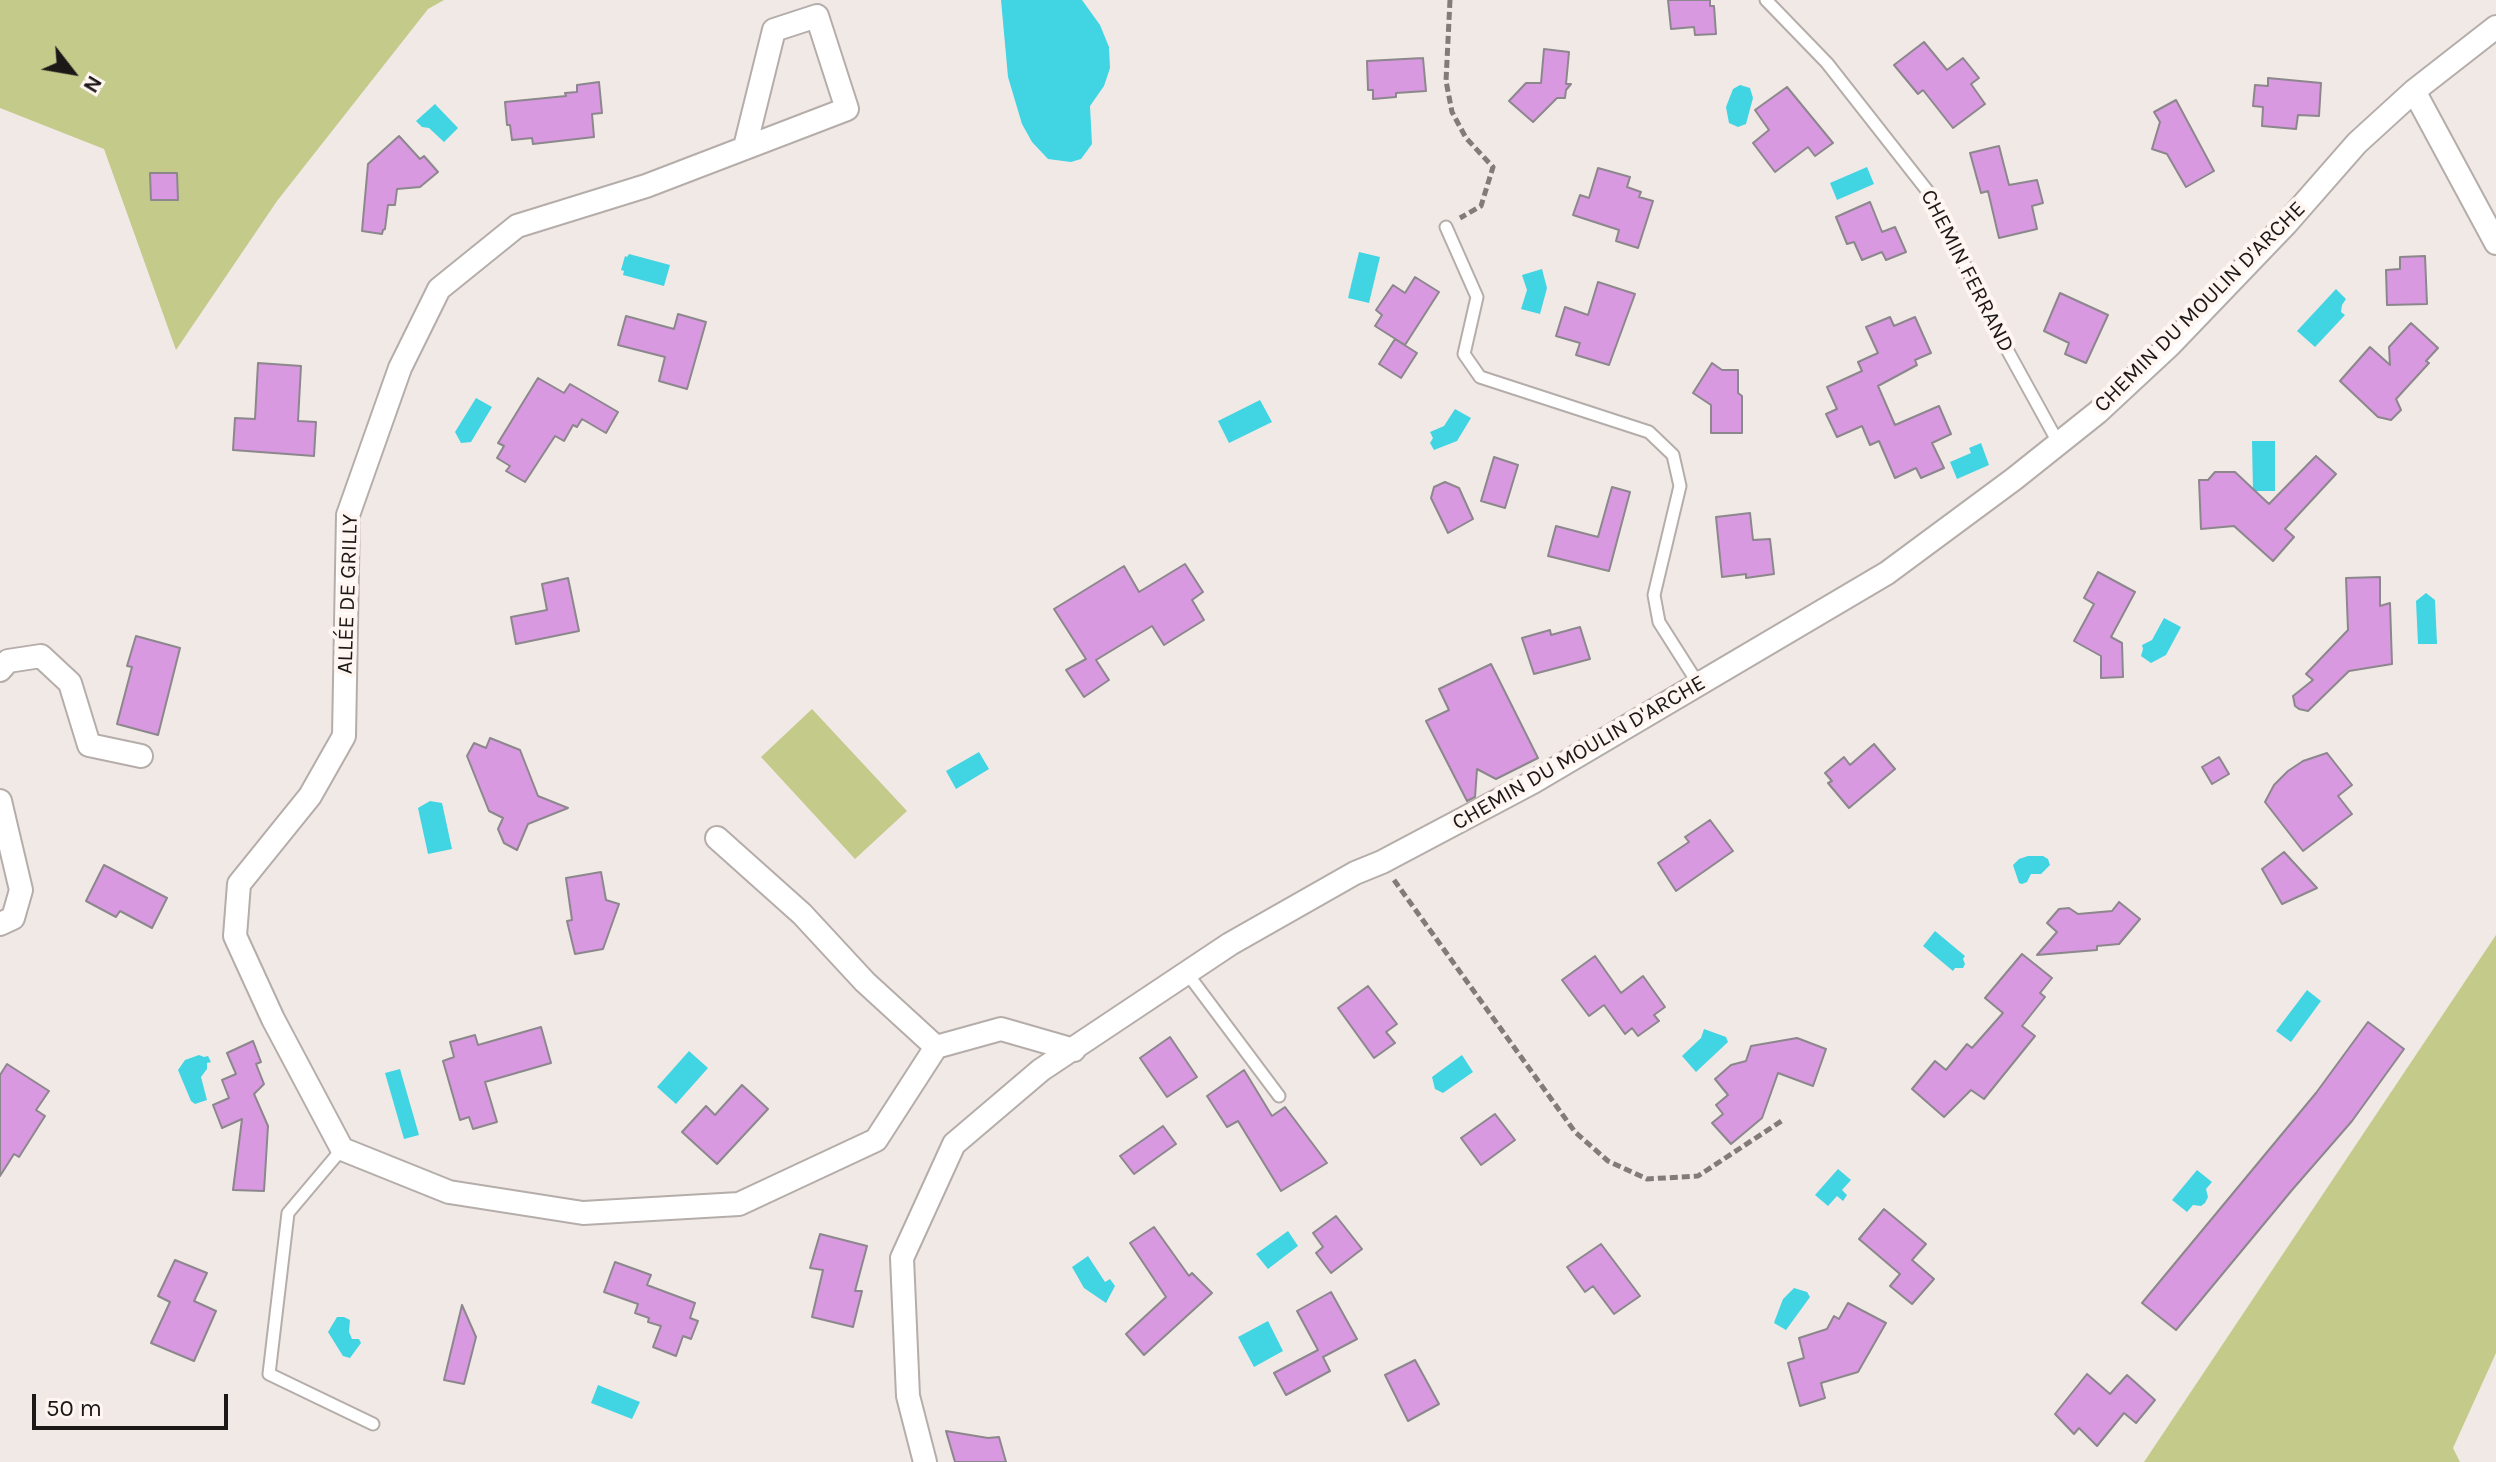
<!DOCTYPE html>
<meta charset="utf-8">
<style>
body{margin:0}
#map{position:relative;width:2496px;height:1462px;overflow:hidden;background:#f1e9e5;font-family:Karla,sans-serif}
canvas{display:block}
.north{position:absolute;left:32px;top:32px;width:80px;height:80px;-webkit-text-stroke:6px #fff6f2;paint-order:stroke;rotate:121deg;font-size:22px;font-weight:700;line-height:32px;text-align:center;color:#1b1817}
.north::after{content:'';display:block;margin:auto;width:28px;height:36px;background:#1b1817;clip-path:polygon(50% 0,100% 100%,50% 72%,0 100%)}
.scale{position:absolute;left:32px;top:1394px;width:196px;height:36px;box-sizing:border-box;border:4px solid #1b1817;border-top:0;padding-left:10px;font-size:24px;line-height:28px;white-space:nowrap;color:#1b1817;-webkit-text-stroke:6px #fff6f2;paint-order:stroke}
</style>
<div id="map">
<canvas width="2496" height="1462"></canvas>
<div class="north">N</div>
<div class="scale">50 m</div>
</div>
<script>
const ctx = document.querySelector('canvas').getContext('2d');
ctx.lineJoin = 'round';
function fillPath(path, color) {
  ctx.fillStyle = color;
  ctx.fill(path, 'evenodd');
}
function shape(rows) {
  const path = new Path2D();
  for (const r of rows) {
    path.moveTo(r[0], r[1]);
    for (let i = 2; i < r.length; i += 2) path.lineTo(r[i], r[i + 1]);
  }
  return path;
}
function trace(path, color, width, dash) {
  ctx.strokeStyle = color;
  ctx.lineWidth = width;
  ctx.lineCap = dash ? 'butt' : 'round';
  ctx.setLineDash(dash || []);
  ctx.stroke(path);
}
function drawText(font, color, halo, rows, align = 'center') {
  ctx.font = font + ' Karla,sans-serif';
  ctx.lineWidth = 8;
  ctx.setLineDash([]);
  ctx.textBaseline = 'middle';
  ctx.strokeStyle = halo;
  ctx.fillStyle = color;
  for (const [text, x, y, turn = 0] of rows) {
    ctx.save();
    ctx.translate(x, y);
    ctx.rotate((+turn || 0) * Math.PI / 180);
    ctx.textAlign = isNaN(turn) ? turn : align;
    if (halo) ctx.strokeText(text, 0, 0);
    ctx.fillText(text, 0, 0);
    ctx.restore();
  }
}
const green = shape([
 [0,0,444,0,428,9,277,201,176,350,104,149,0,108],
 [812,709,907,811,855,859,761,757],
 [2496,935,2496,1353,2453,1448,2460,1462,2144,1462]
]);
const water = shape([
 [1001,0,1082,0,1100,25,1109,47,1110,68,1104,86,1090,106,1092,144,1081,159,1071,162,1048,159,1032,142,1022,124,1008,77],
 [1740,85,1750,88,1753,98,1746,124,1738,127,1729,123,1726,107,1733,89],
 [435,104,458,128,444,142,429,128,422,127,416,121],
 [1867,167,1874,184,1837,200,1830,183],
 [1359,252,1380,257,1369,303,1348,298],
 [629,254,670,265,664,286,623,275,624,271,621,270,625,256,627,257],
 [1542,269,1547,288,1540,314,1521,309,1527,290,1522,275],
 [2336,289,2346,299,2342,305,2341,312,2345,315,2315,347,2297,331],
 [476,398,492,407,471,442,461,443,455,432],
 [1260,400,1272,422,1229,443,1218,421],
 [1455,409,1471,418,1457,441,1434,450,1430,443,1433,438,1430,432,1444,426],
 [2252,441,2275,441,2275,491,2253,491],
 [1981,443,1989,465,1957,479,1950,462,1971,453,1969,448],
 [2426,593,2435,600,2437,644,2418,644,2416,601],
 [2164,618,2181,627,2166,655,2151,663,2141,656,2143,649,2142,645,2152,640],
 [979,752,989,769,956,789,946,771],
 [430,801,442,803,452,849,428,854,418,808],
 [2028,856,2043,856,2048,859,2050,865,2041,874,2031,874,2027,882,2022,884,2019,883,2013,865,2019,859],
 [1935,931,1965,956,1963,959,1965,964,1963,968,1955,968,1953,971,1923,946],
 [2307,990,2321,1001,2291,1042,2276,1031],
 [1704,1029,1726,1037,1728,1042,1696,1072,1682,1056,1701,1038],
 [689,1051,708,1068,676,1104,657,1087],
 [199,1055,204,1057,208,1056,211,1062,207,1063,207,1069,201,1077,207,1100,195,1104,191,1101,178,1070,185,1060],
 [1462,1055,1473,1072,1443,1093,1435,1089,1432,1077],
 [400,1069,419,1135,404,1139,385,1073],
 [1838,1169,1851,1180,1842,1190,1847,1195,1843,1201,1837,1196,1828,1206,1815,1195],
 [2197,1170,2212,1182,2206,1189,2208,1197,2205,1203,2201,1206,2193,1205,2187,1212,2172,1200],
 [1288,1231,1298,1246,1268,1269,1256,1254],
 [1088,1256,1105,1282,1110,1279,1115,1286,1106,1303,1084,1288,1072,1267],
 [1794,1288,1807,1292,1810,1297,1786,1330,1774,1323,1775,1320,1783,1299],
 [337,1317,344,1317,350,1320,349,1332,352,1339,359,1339,361,1343,350,1358,343,1356,328,1332],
 [1268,1321,1283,1351,1254,1367,1238,1337],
 [598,1385,640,1402,632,1419,591,1403]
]);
const building = shape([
 [1668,0,1710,0,1710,6,1714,6,1716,34,1695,35,1694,27,1671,29,1668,0],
 [1924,42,1947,70,1963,58,1979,78,1971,84,1985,104,1953,128,1923,90,1918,94,1894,65,1924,42],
 [1544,49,1569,52,1566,84,1571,84,1566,90,1565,98,1557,98,1533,122,1509,101,1526,83,1541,83,1544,49],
 [1423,58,1426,91,1396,93,1396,97,1373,99,1373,90,1368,90,1367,61,1423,58],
 [2268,78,2321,83,2319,116,2298,115,2296,129,2262,126,2263,107,2253,106,2255,85,2268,86,2268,78],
 [599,82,602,113,592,114,594,137,533,144,532,138,512,140,510,125,507,125,505,102,566,96,565,93,577,92,577,85,599,82],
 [1787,87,1833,143,1815,156,1808,147,1775,172,1753,143,1769,130,1755,110,1787,87],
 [2176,100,2214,171,2186,187,2167,154,2152,149,2160,122,2154,112,2176,100],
 [399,136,420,159,424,156,438,172,420,187,397,189,395,205,388,205,385,229,383,230,382,234,362,231,368,164,399,136],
 [1999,146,2009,185,2037,180,2043,203,2032,206,2037,229,1999,238,1988,191,1981,193,1970,153,1999,146],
 [1598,168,1630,177,1627,187,1641,192,1639,197,1653,201,1638,248,1616,241,1619,230,1573,215,1580,195,1589,198,1598,168],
 [150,173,177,173,178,200,151,200,150,173],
 [1870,202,1882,232,1895,227,1906,252,1886,260,1882,252,1862,260,1854,242,1847,244,1836,217,1870,202],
 [2425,256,2427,304,2387,305,2386,270,2400,269,2400,257,2425,256],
 [1415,277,1439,292,1405,345,1375,326,1382,315,1376,310,1393,285,1405,293,1415,277],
 [1598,282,1635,294,1609,365,1576,355,1580,343,1556,336,1565,307,1588,315,1598,282],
 [2060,293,2108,315,2086,363,2065,354,2069,343,2044,331,2060,293],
 [678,314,706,322,687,389,659,381,665,357,618,345,626,316,674,329,678,314],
 [1890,317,1894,326,1915,317,1931,353,1915,360,1917,365,1878,386,1895,425,1939,406,1951,434,1932,443,1944,468,1921,478,1916,468,1895,478,1879,441,1870,445,1862,426,1837,437,1826,414,1837,409,1827,387,1862,371,1858,362,1878,353,1866,327,1890,317],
 [2411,323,2438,348,2426,361,2429,363,2396,399,2401,410,2391,420,2378,417,2340,381,2370,347,2390,365,2389,347,2411,323],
 [1395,339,1417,353,1401,378,1379,364,1395,339],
 [258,363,301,366,298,421,316,422,314,456,233,450,235,418,255,419,258,363],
 [1712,363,1722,370,1738,370,1738,393,1742,396,1742,433,1711,433,1711,405,1693,393,1712,363],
 [538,378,564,393,570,384,618,412,606,433,582,419,577,427,573,425,564,441,555,436,525,482,506,471,510,466,497,458,504,446,498,443,538,378],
 [2316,456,2336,474,2285,529,2294,537,2273,561,2234,526,2201,529,2199,480,2208,480,2215,472,2235,472,2269,504,2316,456],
 [1494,457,1518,465,1505,508,1481,501,1494,457],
 [1445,482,1459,488,1473,519,1448,533,1431,498,1434,487,1445,482],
 [1612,487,1630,492,1609,571,1548,556,1556,526,1598,537,1612,487],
 [1750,513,1753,540,1770,539,1774,574,1746,578,1746,574,1722,577,1716,517,1750,513],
 [1185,564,1203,592,1192,600,1204,620,1164,645,1152,626,1096,660,1109,680,1084,697,1066,670,1086,659,1054,609,1124,566,1139,592,1185,564],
 [2098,572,2135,592,2111,637,2122,643,2123,677,2101,678,2101,656,2074,641,2094,604,2084,598,2098,572],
 [2380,577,2380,606,2390,603,2392,664,2349,671,2308,711,2299,709,2295,706,2293,696,2313,680,2306,674,2348,630,2346,578,2380,577],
 [568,578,579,631,516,644,511,617,547,610,542,584,568,578],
 [1580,627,1590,659,1534,674,1522,638,1550,630,1551,635,1580,627],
 [136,636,180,648,158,735,117,724,132,667,127,666,136,636],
 [1491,664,1538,758,1496,779,1477,769,1475,797,1467,801,1426,721,1449,710,1439,689,1491,664],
 [490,738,520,750,538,796,568,808,528,824,517,850,504,843,498,829,503,818,489,811,467,756,474,743,486,748,490,738],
 [1874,744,1895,769,1849,808,1828,783,1832,781,1825,773,1844,757,1850,765,1874,744],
 [2327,753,2352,785,2338,796,2352,814,2303,851,2265,802,2274,785,2288,771,2303,761,2327,753],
 [2219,757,2229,774,2212,784,2202,767,2219,757],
 [1710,820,1733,851,1676,891,1658,863,1689,842,1685,837,1710,820],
 [2284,852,2317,888,2282,904,2262,869,2284,852],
 [104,865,167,898,152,928,120,911,116,917,86,901,104,865],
 [601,872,606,900,619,904,603,949,575,954,567,921,572,920,566,878,601,872],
 [2119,902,2140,919,2119,944,2097,946,2097,950,2037,955,2057,932,2047,923,2059,909,2069,908,2078,914,2112,911,2119,902],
 [2022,954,2052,978,2040,993,2045,997,2022,1026,2035,1036,1984,1099,1971,1090,1944,1117,1912,1089,1935,1061,1946,1070,1967,1044,1972,1048,2003,1013,1985,998,2022,954],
 [1595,956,1621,993,1643,976,1665,1007,1654,1015,1659,1021,1638,1036,1632,1028,1625,1034,1604,1005,1589,1016,1562,980,1595,956],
 [1368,986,1397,1024,1386,1032,1395,1043,1374,1058,1338,1008,1368,986],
 [2368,1022,2404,1049,2352,1121,2292,1190,2176,1330,2142,1303,2316,1093,2368,1022],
 [541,1027,551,1063,485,1082,497,1122,473,1129,469,1117,460,1120,443,1061,454,1057,450,1042,475,1035,478,1045,541,1027],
 [1170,1037,1197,1077,1167,1097,1140,1058,1170,1037],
 [1797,1038,1826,1049,1813,1086,1778,1073,1762,1118,1731,1144,1712,1123,1723,1114,1716,1105,1728,1095,1715,1079,1731,1065,1746,1061,1751,1046,1797,1038],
 [253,1041,261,1062,256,1064,264,1084,254,1094,268,1126,264,1191,233,1190,242,1119,222,1128,213,1105,229,1098,222,1080,236,1074,227,1053,253,1041],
 [7,1064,49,1091,36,1110,45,1116,19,1157,14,1154,0,1176,0,1075,7,1064],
 [1244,1070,1272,1116,1285,1107,1327,1163,1281,1191,1238,1121,1227,1127,1207,1096,1244,1070],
 [742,1085,768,1109,717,1164,682,1132,706,1106,715,1115,742,1085],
 [1495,1114,1515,1140,1481,1165,1461,1138,1495,1114],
 [1163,1126,1176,1144,1134,1174,1120,1156,1163,1126],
 [1884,1209,1926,1244,1912,1260,1934,1279,1912,1304,1890,1286,1900,1274,1859,1239,1884,1209],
 [1336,1216,1362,1249,1331,1273,1316,1253,1323,1247,1313,1233,1336,1216],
 [1154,1227,1189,1276,1192,1273,1212,1293,1144,1355,1126,1334,1166,1297,1130,1243,1154,1227],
 [820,1234,867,1246,855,1291,862,1291,853,1327,812,1317,823,1270,810,1268,820,1234],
 [1601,1244,1640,1296,1614,1314,1593,1286,1585,1292,1567,1267,1601,1244],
 [175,1260,207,1273,194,1301,216,1311,194,1361,151,1343,170,1302,158,1296,175,1260],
 [615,1262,651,1275,647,1285,695,1303,690,1318,698,1321,691,1339,683,1336,676,1356,653,1347,661,1326,648,1322,649,1318,635,1313,638,1304,604,1292,615,1262],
 [1331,1292,1357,1339,1323,1357,1330,1371,1286,1395,1274,1373,1318,1350,1297,1311,1331,1292],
 [1848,1303,1886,1323,1858,1372,1821,1383,1825,1398,1800,1406,1788,1363,1804,1358,1799,1338,1827,1329,1834,1316,1839,1319,1848,1303],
 [462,1305,476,1337,464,1384,444,1380,462,1305],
 [1415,1360,1439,1404,1408,1421,1385,1375,1415,1360],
 [2087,1374,2110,1394,2127,1375,2155,1400,2136,1423,2124,1413,2097,1446,2079,1428,2074,1434,2055,1414,2087,1374],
 [946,1431,988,1438,999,1437,1006,1462,955,1462,946,1431]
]);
const path = shape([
 [1450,0,1446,81,1452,112,1466,138,1493,167,1481,206,1460,218],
 [1394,880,1575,1132,1608,1161,1647,1179,1698,1176,1783,1120]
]);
const lane = shape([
 [1766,0,1827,63,1933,198,1993,324,2059,444],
 [1446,227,1477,297,1464,354,1480,377,1649,432,1673,455,1680,486,1654,595,1659,622,1699,685],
 [1187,973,1279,1096],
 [342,1149,288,1213,269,1374,373,1424]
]);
const street = shape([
 [2414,91,2496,243],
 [745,147,774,30,817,16,847,109,646,186,517,226,439,289,400,368,348,515,344,736,310,796,239,884,235,936,273,1019,342,1149,449,1192,583,1213,739,1204,876,1140,936,1047,1001,1029,1074,1050],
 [0,670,8,661,41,656,70,683,89,745,141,756],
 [0,801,21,890,13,918,0,924],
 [717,838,802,914,865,982,936,1047],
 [925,1462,908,1396,902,1258,954,1144,1041,1070,1230,944,1355,873,1382,862,1533,782,1887,573,2014,479,2098,412,2170,345,2286,224,2357,143,2414,91,2496,27]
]);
const streetNames = [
 ["CHEMIN FERRAND",1967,271,63],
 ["CHEMIN DU MOULIN D'ARCHE",2200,307,-45],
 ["ALLÉE DE GRILLY",348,594,-88],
 ["CHEMIN DU MOULIN D'ARCHE",1579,753,-30]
];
fillPath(green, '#c4ca8a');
fillPath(water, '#41d4e3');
fillPath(building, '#d899e1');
trace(building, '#8c878c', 2);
trace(lane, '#b5adaa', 15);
trace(street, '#b5adaa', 26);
trace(path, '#817b79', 5, [8, 4]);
trace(lane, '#fff', 11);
trace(street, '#fff', 22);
drawText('22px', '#1b1817', '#fff6f2', streetNames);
</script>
